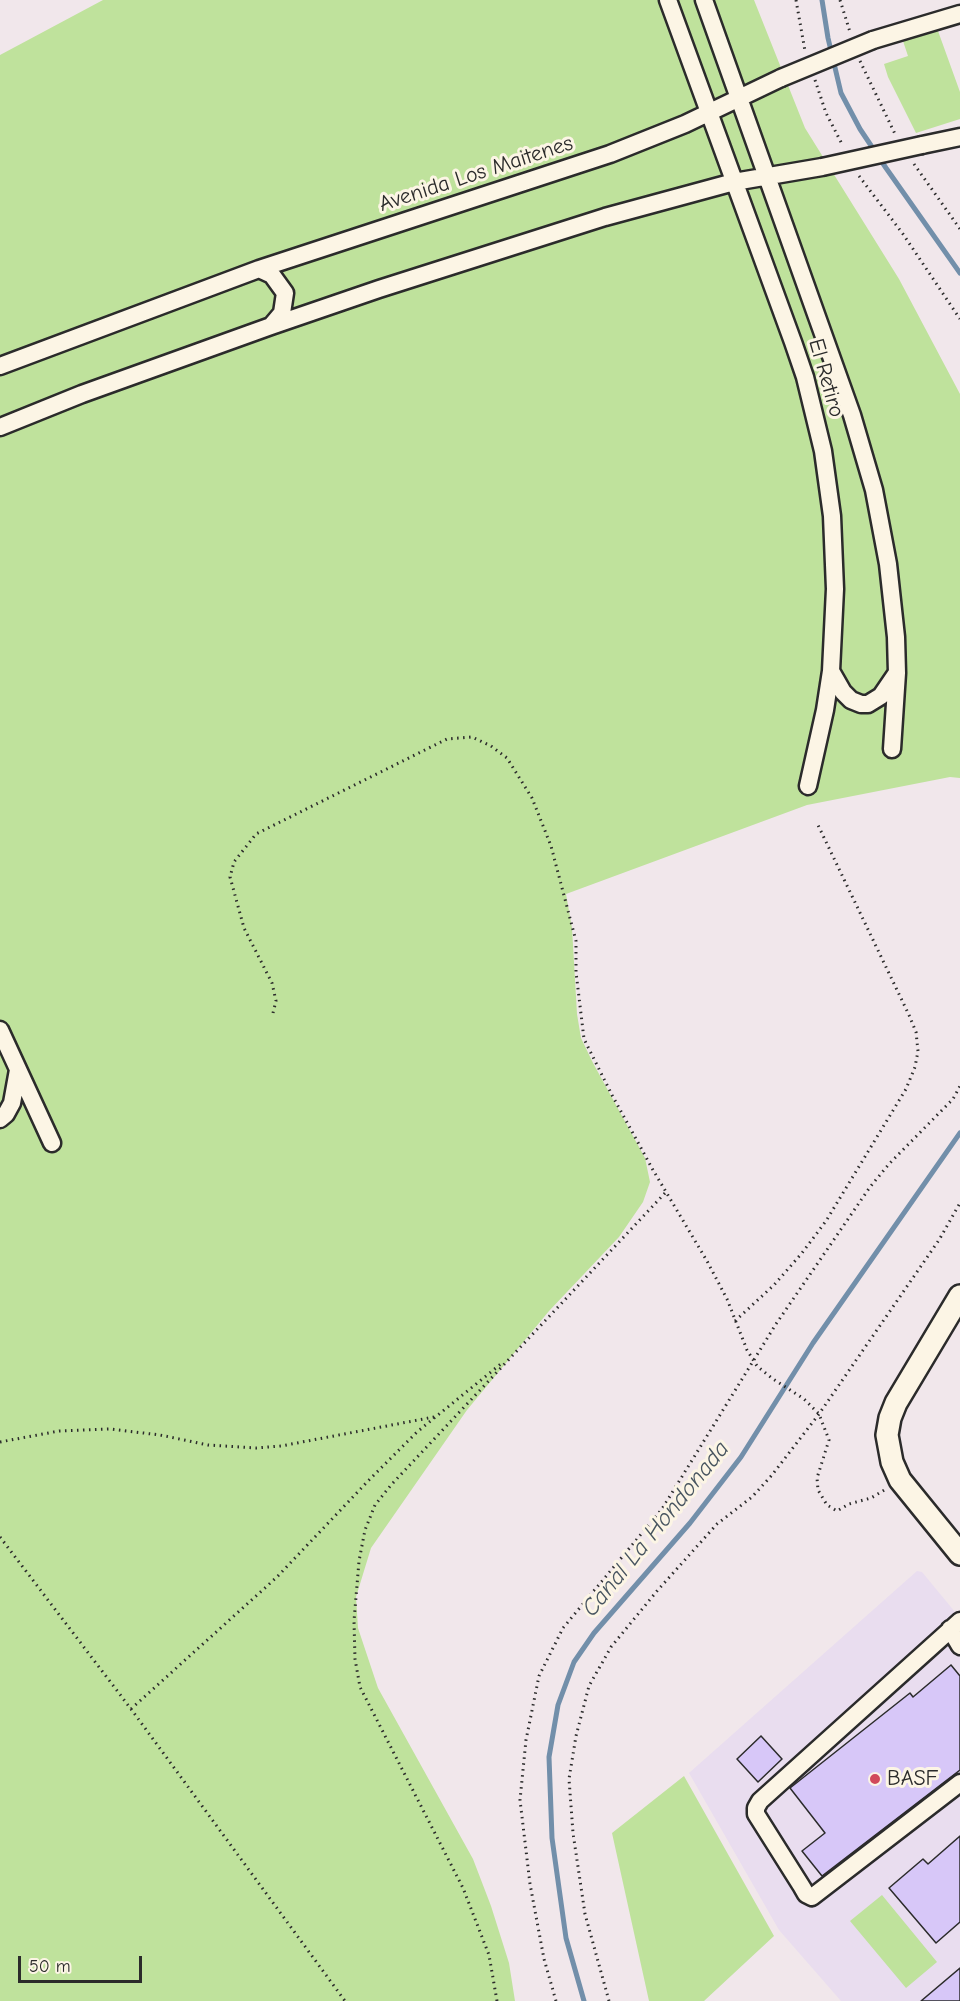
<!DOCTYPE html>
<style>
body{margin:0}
#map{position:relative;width:960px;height:2001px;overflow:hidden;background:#f1e7eb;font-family:"Comic Neue",sans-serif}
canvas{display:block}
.scale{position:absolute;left:18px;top:1956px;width:124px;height:27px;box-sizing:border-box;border:3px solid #2b2b2b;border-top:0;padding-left:8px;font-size:18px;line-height:21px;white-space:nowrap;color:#2b2b2b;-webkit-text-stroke:4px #fcf5e5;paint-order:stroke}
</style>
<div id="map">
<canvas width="960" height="2001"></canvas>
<div class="scale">50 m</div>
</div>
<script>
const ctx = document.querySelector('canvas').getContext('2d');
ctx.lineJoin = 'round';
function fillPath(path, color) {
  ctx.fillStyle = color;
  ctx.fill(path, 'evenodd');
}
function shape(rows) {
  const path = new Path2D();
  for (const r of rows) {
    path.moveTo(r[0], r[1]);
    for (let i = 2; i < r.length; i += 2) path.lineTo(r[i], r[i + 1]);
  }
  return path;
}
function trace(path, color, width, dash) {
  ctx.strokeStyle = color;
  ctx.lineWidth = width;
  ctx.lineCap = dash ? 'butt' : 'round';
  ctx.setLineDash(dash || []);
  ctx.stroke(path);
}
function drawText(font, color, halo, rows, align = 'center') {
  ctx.font = font + ' "Comic Neue",sans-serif';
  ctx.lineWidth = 6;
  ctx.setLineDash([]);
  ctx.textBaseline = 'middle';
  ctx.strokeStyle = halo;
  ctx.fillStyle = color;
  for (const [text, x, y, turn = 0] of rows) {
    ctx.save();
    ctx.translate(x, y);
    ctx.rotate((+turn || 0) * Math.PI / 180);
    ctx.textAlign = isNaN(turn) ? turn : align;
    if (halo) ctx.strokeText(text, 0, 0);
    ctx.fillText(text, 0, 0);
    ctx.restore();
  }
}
const built = shape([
 [917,1571,922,1572,960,1618,960,2001,841,2001,779,1930,689,1773]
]);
const green = shape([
 [103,0,754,0,805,128,899,279,960,394,960,778,950,777,807,805,566,894,572,928,577,1014,581,1038,593,1063,645,1158,650,1182,643,1202,619,1237,549,1311,467,1410,371,1548,356,1597,358,1628,378,1688,473,1859,491,1906,509,1963,515,2001,0,2001,0,55],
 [938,31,960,92,960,119,916,133,888,77,884,64,908,56,903,41],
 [684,1776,774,1936,704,2001,649,2001,612,1833],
 [882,1895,937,1962,906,1988,850,1921]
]);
const stream = shape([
 [822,0,828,38,841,93,860,129,886,168,960,273],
 [584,2001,566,1938,552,1838,549,1757,558,1705,574,1662,594,1633,690,1523,741,1457,813,1343,960,1133]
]);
const building = shape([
 [951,1665,960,1676,960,1770,822,1876,802,1851,825,1833,790,1788,910,1693,913,1697,951,1665],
 [761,1736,782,1759,758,1782,737,1759,761,1736],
 [960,1836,960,1922,936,1943,889,1888,923,1859,928,1864,960,1836],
 [960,1968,960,2001,921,2001,960,1968]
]);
const path = shape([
 [796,0,805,51],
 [840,0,850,32],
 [860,61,896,136],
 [815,80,826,113,843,146],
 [914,164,960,229],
 [859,176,903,234,960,319],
 [273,1013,276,1001,272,983,244,928,230,877,234,862,256,834,447,739,472,737,491,746,507,758,532,798,551,846,576,941,576,972,584,1039,612,1095,653,1170,707,1261,727,1299,747,1350,757,1366,773,1379,804,1399,819,1414,829,1440,817,1478,818,1490,827,1505,837,1511,849,1504,871,1498,886,1489],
 [735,1321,774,1285,802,1253,826,1221,906,1089,915,1067,918,1051,916,1032,909,1015,817,823],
 [0,1442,59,1431,110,1429,160,1435,208,1445,256,1448,281,1446,434,1417],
 [0,1537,131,1709,345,2001],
 [131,1709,277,1577,369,1480,417,1432,502,1363],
 [497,2001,489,1955,463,1888,360,1687,355,1659,354,1621,359,1561,365,1530,375,1505,391,1485,666,1192],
 [556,2001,544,1959,530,1884,520,1800,526,1740,539,1676,563,1628,662,1509,776,1324,870,1187,889,1164,953,1099,960,1086],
 [609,2001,585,1914,573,1833,569,1779,576,1736,589,1686,611,1647,657,1591,717,1524,752,1497,772,1475,819,1414,939,1240,960,1203]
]);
const minor = shape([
 [668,0,793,342,805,377,823,451,832,516,835,589,831,671,825,710,808,786],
 [704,0,852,415,874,490,888,564,896,637,897,673,892,749],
 [873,40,960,14],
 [922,145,960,137],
 [259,269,272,275,285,293,282,313,271,326],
 [0,366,259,269,610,154,685,124,781,78],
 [0,427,82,394,271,326,379,289,605,217,734,182,822,167],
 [831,671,843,692,851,700,861,704,868,704,881,696,896,674],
 [0,1030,52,1143],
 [0,1119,6,1114,12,1103,18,1070],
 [960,1621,760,1801,756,1808,756,1814,802,1887,806,1894,812,1897,960,1783],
 [950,1629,960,1646]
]);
const major = shape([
 [960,1296,896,1403,890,1418,887,1435,892,1462,900,1480,960,1554]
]);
const minorBridge = shape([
 [781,78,873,40],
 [822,167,922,145]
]);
const markers = [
 [875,1779,6,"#d1495b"]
];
const streetNames = [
 ["Avenida Los Maitenes",476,174,-18],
 ["El Retiro",826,378,74]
];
const poiNames = [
 ["BASF",887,1779]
];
const waterNames = [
 ["Canal La Hondonada",656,1529,-51]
];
fillPath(built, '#e9ddef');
fillPath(green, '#bfe29c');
trace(stream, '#728faa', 5);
fillPath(building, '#d7c7f8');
trace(building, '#2b2b2b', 1.5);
trace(minor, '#2b2b2b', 21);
trace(major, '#2b2b2b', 26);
trace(path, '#2b2b2b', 3, [1.5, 4.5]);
trace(minor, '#fcf5e5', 16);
trace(major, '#fcf5e5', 21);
trace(minorBridge, '#2b2b2b', 21, []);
trace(minorBridge, '#fcf5e5', 16);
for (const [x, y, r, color] of markers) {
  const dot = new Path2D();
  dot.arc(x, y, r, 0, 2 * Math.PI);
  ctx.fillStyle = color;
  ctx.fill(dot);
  trace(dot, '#fcf5e5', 2);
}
drawText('22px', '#2b2b2b', '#fcf5e5', streetNames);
drawText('22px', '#2b2b2b', '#fcf5e5', poiNames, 'left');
drawText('italic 24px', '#485560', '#fcf5e5', waterNames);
</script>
